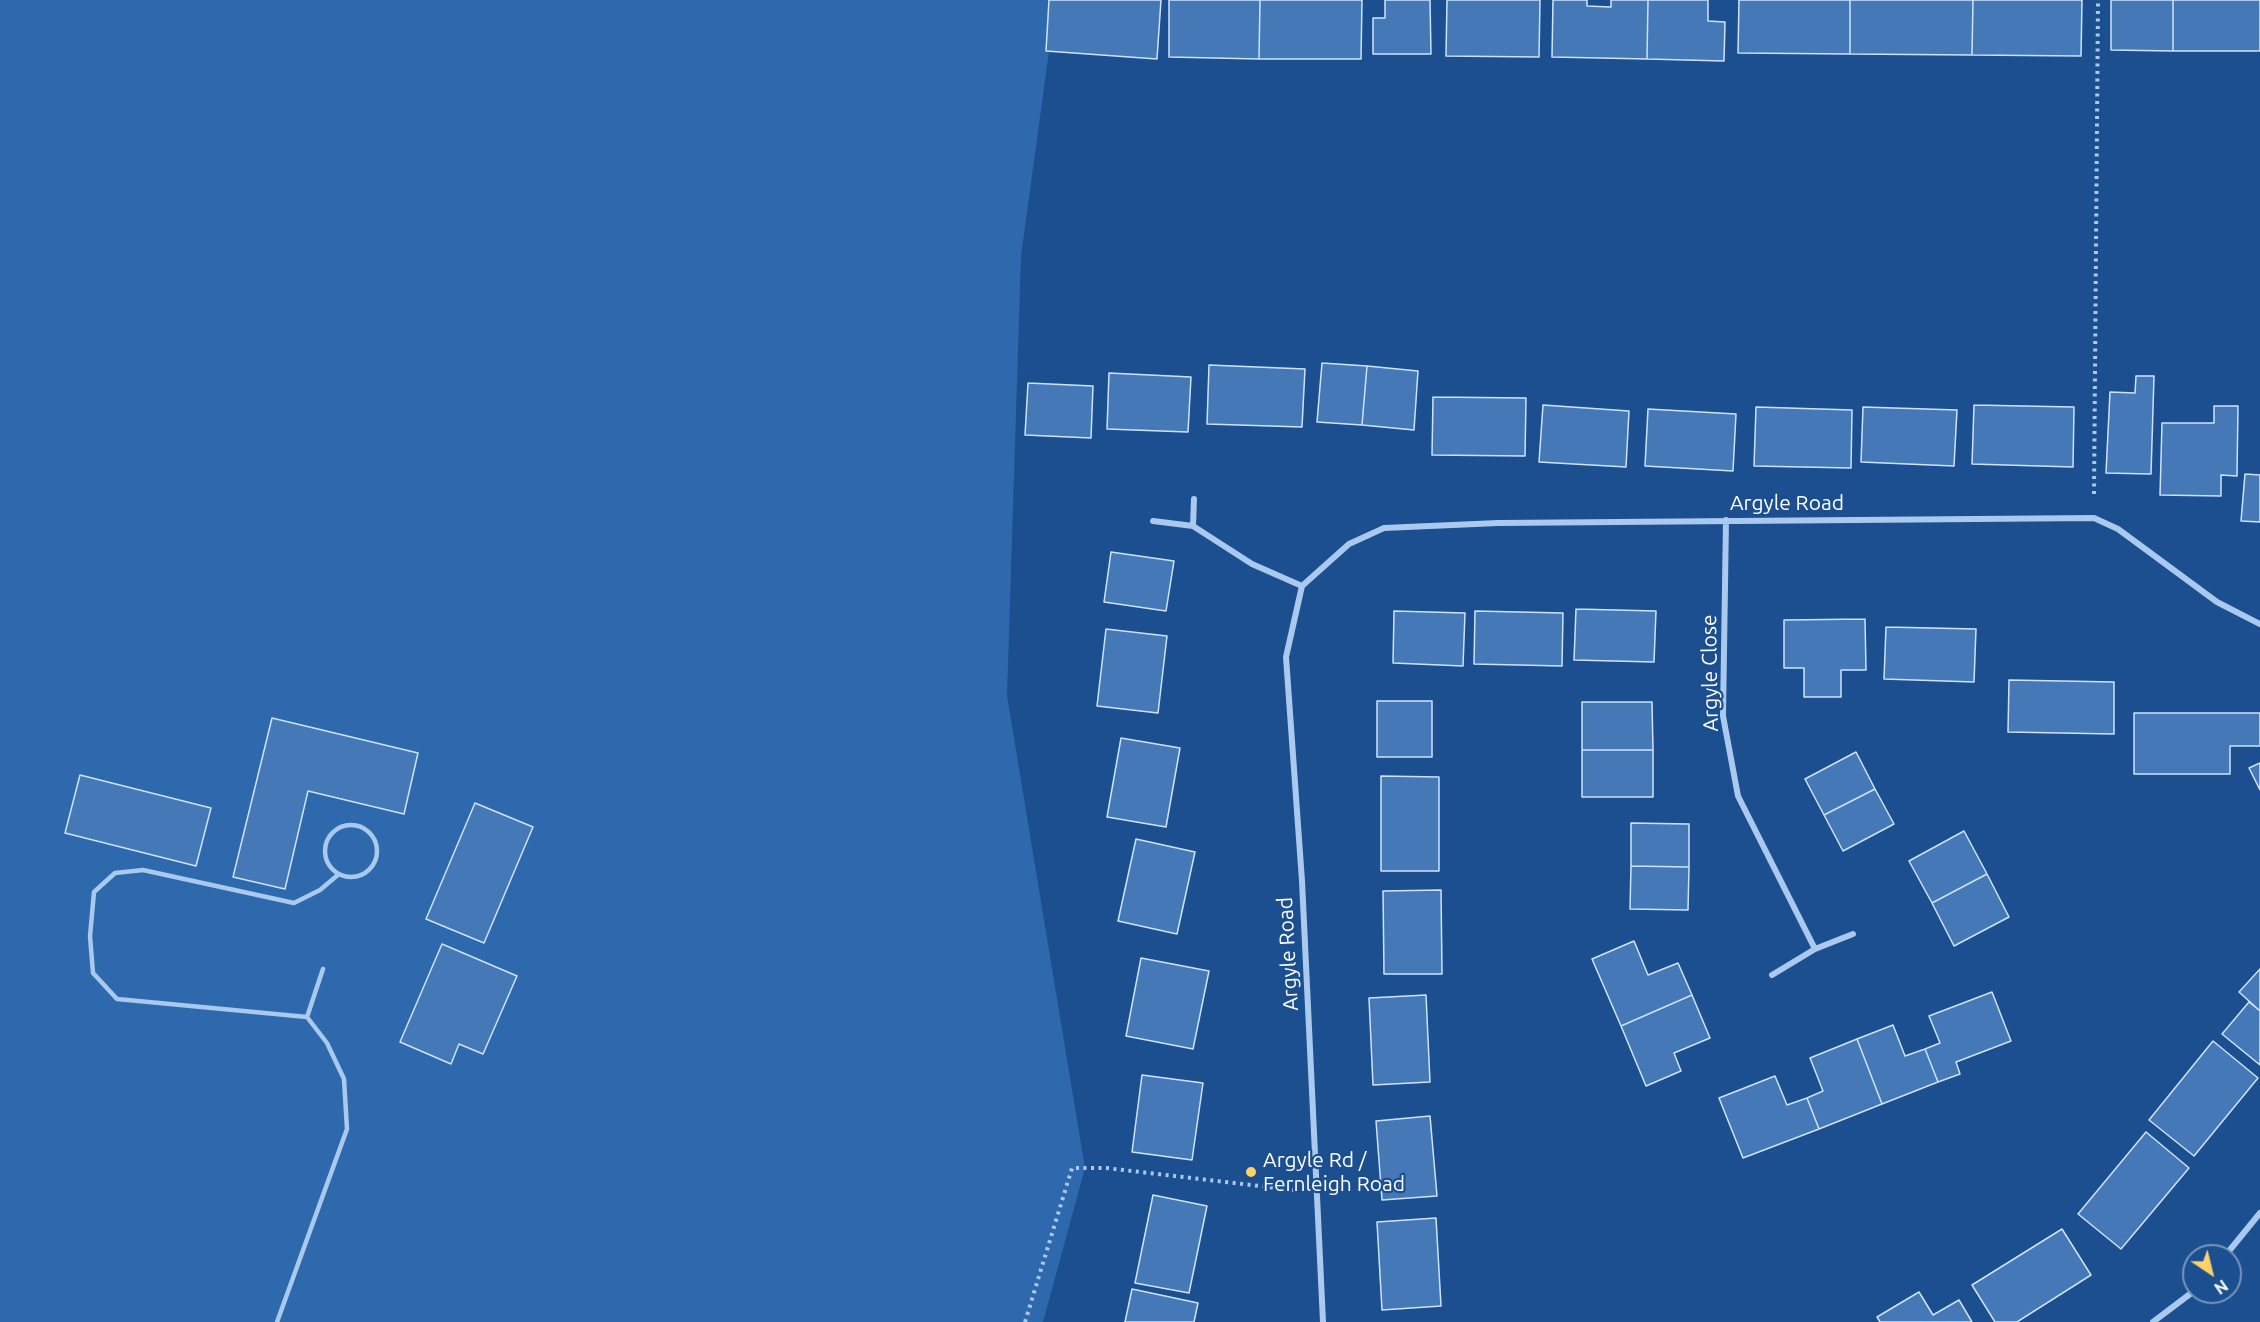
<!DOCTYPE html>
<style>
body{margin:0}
#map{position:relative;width:2260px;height:1322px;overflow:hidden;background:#1b4f8f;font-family:Ubuntu,sans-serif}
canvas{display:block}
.north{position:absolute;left:2182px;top:1244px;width:60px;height:60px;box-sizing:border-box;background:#1b4f8f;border:2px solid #7695bc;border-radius:50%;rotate:145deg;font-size:16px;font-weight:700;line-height:24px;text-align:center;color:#fff}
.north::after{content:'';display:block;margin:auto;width:21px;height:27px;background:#ffd166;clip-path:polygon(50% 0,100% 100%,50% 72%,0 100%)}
</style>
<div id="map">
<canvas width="2260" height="1322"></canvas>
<div class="north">N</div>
</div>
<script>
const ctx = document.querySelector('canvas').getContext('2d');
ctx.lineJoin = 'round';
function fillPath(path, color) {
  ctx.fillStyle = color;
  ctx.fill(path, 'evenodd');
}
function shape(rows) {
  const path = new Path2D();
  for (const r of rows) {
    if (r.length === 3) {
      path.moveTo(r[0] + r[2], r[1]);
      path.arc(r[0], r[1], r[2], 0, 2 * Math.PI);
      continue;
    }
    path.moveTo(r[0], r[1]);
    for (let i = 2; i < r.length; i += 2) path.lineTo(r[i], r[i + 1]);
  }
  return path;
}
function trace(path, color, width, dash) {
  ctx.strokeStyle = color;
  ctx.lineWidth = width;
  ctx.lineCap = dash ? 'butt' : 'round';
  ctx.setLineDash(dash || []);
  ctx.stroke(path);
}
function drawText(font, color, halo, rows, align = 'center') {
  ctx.font = font + ' Ubuntu,sans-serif';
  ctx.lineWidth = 4.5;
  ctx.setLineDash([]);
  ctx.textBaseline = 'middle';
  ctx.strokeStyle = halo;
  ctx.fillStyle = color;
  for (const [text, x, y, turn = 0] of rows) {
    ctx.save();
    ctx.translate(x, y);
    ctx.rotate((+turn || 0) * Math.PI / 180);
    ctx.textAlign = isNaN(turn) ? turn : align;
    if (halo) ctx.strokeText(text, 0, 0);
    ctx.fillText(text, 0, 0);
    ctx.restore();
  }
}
const green = shape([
 [0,0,1056,0,1021,256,1007,696,1085,1168,1043,1322,0,1322]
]);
const building = shape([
 [1049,0,1161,0,1157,59,1046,51,1049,0],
 [1169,0,1260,0,1259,59,1169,57,1169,0],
 [1260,0,1362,0,1361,59,1259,59,1260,0],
 [1385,0,1430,0,1431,54,1373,54,1373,18,1385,18,1385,0],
 [1447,0,1540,0,1539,57,1446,56,1447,0],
 [1553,0,1587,0,1587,6,1611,7,1611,0,1648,0,1647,59,1552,57,1553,0],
 [1648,0,1708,0,1708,21,1725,22,1724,61,1647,59,1648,0],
 [1739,0,1850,0,1850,54,1738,53,1739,0],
 [1850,0,1973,0,1972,55,1850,54,1850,0],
 [1973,0,2082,0,2081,56,1972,55,1973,0],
 [2111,0,2173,0,2173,51,2111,50,2111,0],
 [2173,0,2260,0,2260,51,2173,51,2173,0],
 [1322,363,1367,366,1362,425,1317,422,1322,363],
 [1209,365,1305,369,1302,427,1207,424,1209,365],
 [1367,366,1418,371,1414,430,1362,425,1367,366],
 [1109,373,1191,377,1188,432,1107,429,1109,373],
 [2136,376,2154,376,2151,474,2106,473,2110,392,2135,393,2136,376],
 [1028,383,1093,386,1091,438,1025,435,1028,383],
 [1433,397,1526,398,1525,456,1432,455,1433,397],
 [1543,405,1629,411,1626,467,1539,462,1543,405],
 [1974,405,2074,407,2073,467,1972,464,1974,405],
 [2214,406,2238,406,2237,476,2221,475,2221,496,2160,495,2162,423,2214,423,2214,406],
 [1756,407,1852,410,1851,468,1754,466,1756,407],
 [1863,407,1957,410,1954,466,1861,462,1863,407],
 [1648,409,1736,414,1733,471,1645,466,1648,409],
 [2245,474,2260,475,2260,522,2241,521,2245,474],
 [1111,552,1174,561,1166,611,1104,602,1111,552],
 [1576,609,1656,611,1654,662,1574,660,1576,609],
 [1394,611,1465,613,1463,666,1393,663,1394,611],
 [1475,611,1563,613,1562,666,1474,664,1475,611],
 [1865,619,1866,670,1841,670,1841,697,1804,697,1804,668,1784,668,1784,620,1865,619],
 [1886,627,1976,629,1974,682,1884,679,1886,627],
 [1106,629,1167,636,1158,713,1097,706,1106,629],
 [2009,680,2114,682,2114,734,2008,732,2009,680],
 [1377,701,1432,701,1432,757,1377,757,1377,701],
 [1582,702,1652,702,1653,750,1582,750,1582,702],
 [2134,713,2260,713,2260,746,2230,746,2230,774,2134,774,2134,713],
 [272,718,418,753,404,814,308,791,285,889,233,877,272,718],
 [1121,738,1180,748,1166,827,1107,817,1121,738],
 [1582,750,1653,750,1653,797,1582,797,1582,750],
 [1856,752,1875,789,1824,815,1805,779,1856,752],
 [2260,763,2260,790,2249,768,2260,763],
 [80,775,211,808,196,866,65,833,80,775],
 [1381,776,1439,777,1439,871,1381,871,1381,776],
 [1875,789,1894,824,1843,851,1824,815,1875,789],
 [475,803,533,827,484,943,426,919,475,803],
 [1631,823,1689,824,1689,867,1631,866,1631,823],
 [1964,831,1987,874,1932,903,1909,861,1964,831],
 [1136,839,1195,852,1177,934,1118,921,1136,839],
 [1631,866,1689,867,1688,910,1630,909,1631,866],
 [1987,874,2009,917,1954,946,1932,903,1987,874],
 [1441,890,1442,974,1384,974,1383,891,1441,890],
 [1634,941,1648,975,1678,963,1692,995,1621,1026,1592,959,1634,941],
 [442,944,517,976,483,1054,459,1044,451,1064,400,1042,442,944],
 [1141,958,1209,971,1193,1049,1126,1036,1141,958],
 [2260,969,2260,1011,2239,992,2260,969],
 [1992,992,2011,1041,1956,1062,1960,1074,1938,1082,1925,1049,1940,1043,1929,1016,1992,992],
 [1426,995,1430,1082,1373,1085,1369,998,1426,995],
 [1692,995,1710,1038,1674,1053,1681,1071,1646,1086,1621,1026,1692,995],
 [2249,1002,2260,1011,2260,1065,2222,1034,2249,1002],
 [1893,1025,1905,1056,1925,1049,1938,1082,1882,1104,1857,1039,1893,1025],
 [1857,1039,1882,1104,1819,1129,1807,1098,1823,1091,1810,1058,1857,1039],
 [2213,1041,2258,1078,2194,1156,2149,1120,2213,1041],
 [1142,1075,1203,1083,1192,1160,1132,1152,1142,1075],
 [1775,1076,1787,1105,1807,1098,1819,1129,1743,1158,1719,1098,1775,1076],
 [1430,1116,1437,1196,1382,1200,1376,1121,1430,1116],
 [2146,1132,2189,1168,2121,1249,2078,1214,2146,1132],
 [1153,1195,1207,1206,1189,1293,1135,1283,1153,1195],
 [1436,1218,1441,1306,1382,1310,1377,1222,1436,1218],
 [2062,1229,2091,1275,2017,1322,1995,1322,1972,1285,2062,1229],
 [1132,1289,1198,1303,1194,1322,1125,1322,1132,1289],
 [1919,1292,1933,1315,1959,1300,1972,1322,1880,1322,1877,1317,1919,1292]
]);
const path = shape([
 [2094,494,2098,0],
 [1025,1322,1072,1168,1106,1168,1294,1190]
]);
const lane = shape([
 [351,851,26],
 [307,1017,323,969],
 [277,1322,347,1129,344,1079,327,1043,307,1017,117,999,93,973,90,936,94,892,115,873,143,870,294,903,320,890,339,874]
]);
const street = shape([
 [1726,520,1723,716,1738,796,1815,949],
 [1153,521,1193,526,1252,564,1302,586],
 [1193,526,1194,499],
 [1772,975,1815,949,1853,934],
 [2225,1256,2260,1213],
 [1323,1322,1302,881,1286,657,1302,586,1349,544,1384,528,1498,523,2094,518,2118,529,2217,602,2260,624],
 [2153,1322,2194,1291]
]);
const markers = [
 [1251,1172,6,"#ffd166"]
];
const streetNames = [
 ["Argyle Road",1787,503],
 ["Argyle Close",1710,673,-91],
 ["Argyle Road",1288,954,-93]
];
const poiNames = [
 ["Argyle Rd /",1263,1160],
 ["Fernleigh Road",1263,1184]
];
fillPath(green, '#2e69ad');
fillPath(building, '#4478b7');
trace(building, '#cfe3fa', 1.5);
trace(path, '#a9c9ee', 4, [3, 4.5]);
trace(lane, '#a9c9ee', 4.5);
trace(street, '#a9c9ee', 6);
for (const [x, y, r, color] of markers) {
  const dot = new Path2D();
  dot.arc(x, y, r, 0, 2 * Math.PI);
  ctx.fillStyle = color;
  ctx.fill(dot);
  trace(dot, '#1b4f8f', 2);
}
drawText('21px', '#fff', '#1b4f8f', streetNames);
drawText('21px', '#fff', '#1b4f8f', poiNames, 'left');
</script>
